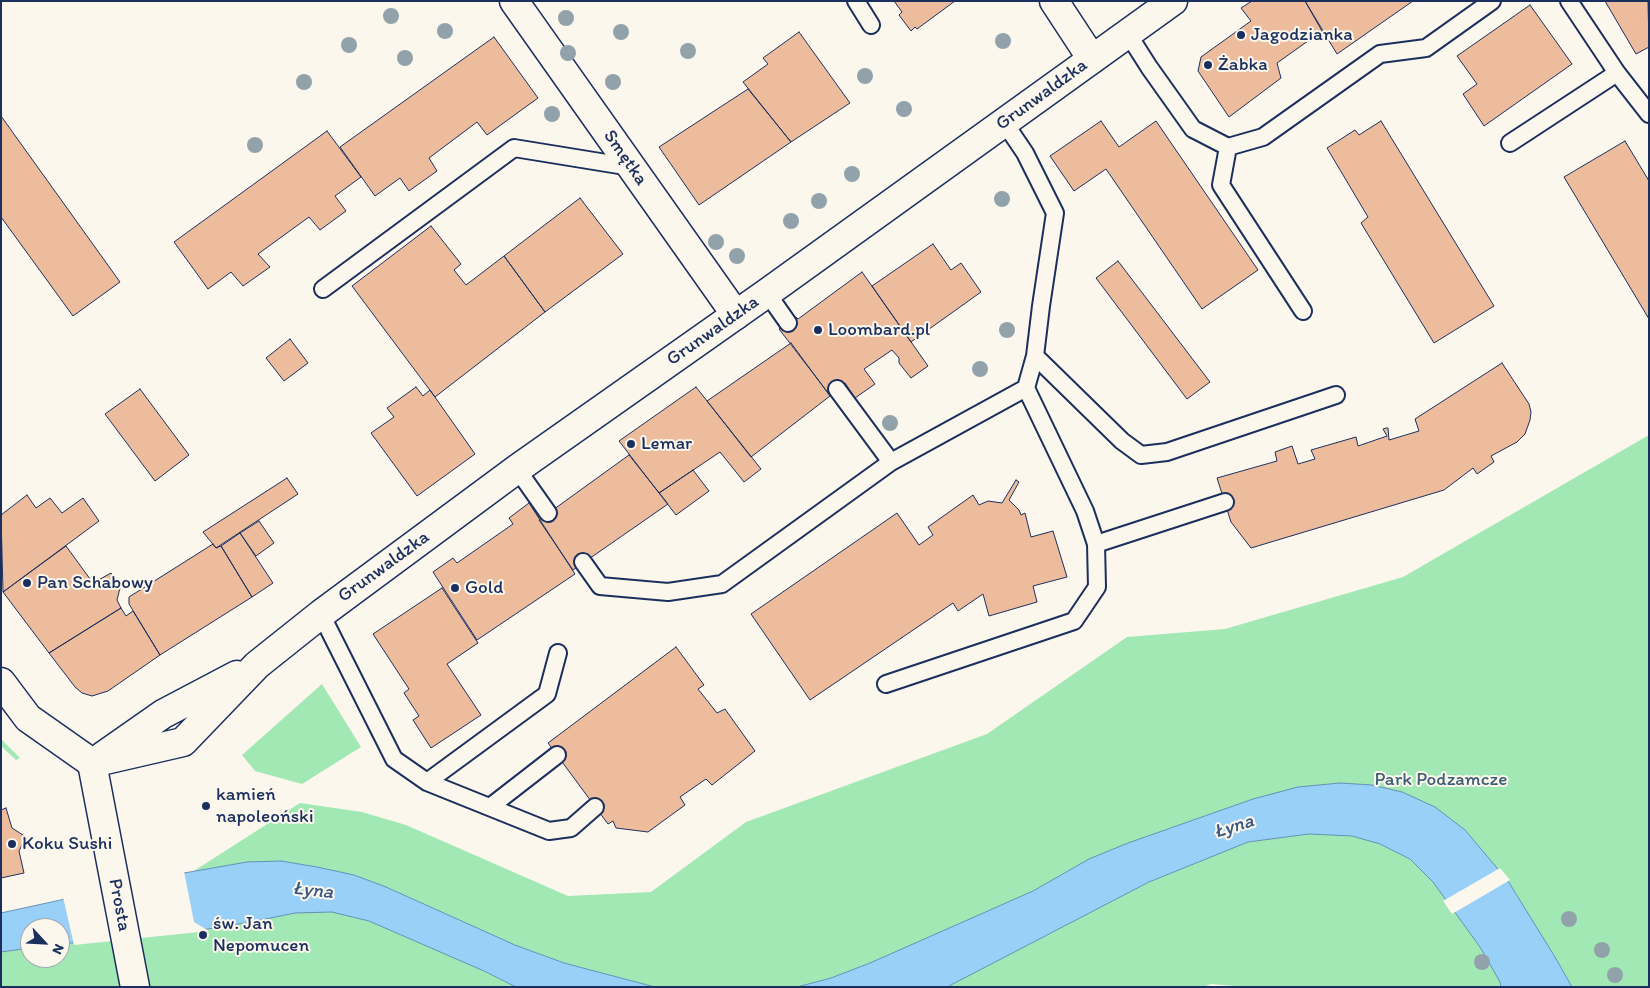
<!DOCTYPE html>
<meta charset="utf-8">
<style>
body{margin:0}
#map{position:relative;width:1650px;height:988px;overflow:hidden;background:#fbf7ec;font-family:Itim,sans-serif}
canvas{display:block}
.frame{position:absolute;inset:0;border:2px solid #1b2f5e;pointer-events:none}
.north{position:absolute;left:20px;top:918px;width:50px;height:50px;box-sizing:border-box;background:#fbf7ec;border:1px solid #a1a7b3;border-radius:50%;rotate:115deg;font-size:14px;font-weight:700;line-height:20px;text-align:center;color:#1b2f5e}
.north::after{content:'';display:block;margin:auto;width:18px;height:22px;background:#1b2f5e;clip-path:polygon(50% 0,100% 100%,50% 72%,0 100%)}
</style>
<div id="map">
<canvas width="1650" height="988"></canvas>
<div class="frame"></div>
<div class="north">N</div>
</div>
<script>
const ctx = document.querySelector('canvas').getContext('2d');
ctx.lineJoin = 'round';
function fillPath(path, color) {
  ctx.fillStyle = color;
  ctx.fill(path, 'evenodd');
}
function shape(rows) {
  const path = new Path2D();
  for (const r of rows) {
    path.moveTo(r[0], r[1]);
    for (let i = 2; i < r.length; i += 2) path.lineTo(r[i], r[i + 1]);
  }
  return path;
}
function trace(path, color, width, dash) {
  ctx.strokeStyle = color;
  ctx.lineWidth = width;
  ctx.lineCap = dash ? 'butt' : 'round';
  ctx.setLineDash(dash || []);
  ctx.stroke(path);
}
function drawText(font, color, halo, rows, align = 'center') {
  ctx.font = font + ' Itim,sans-serif';
  ctx.lineWidth = 4;
  ctx.setLineDash([]);
  ctx.textBaseline = 'middle';
  ctx.strokeStyle = halo;
  ctx.fillStyle = color;
  for (const [text, x, y, turn = 0] of rows) {
    ctx.save();
    ctx.translate(x, y);
    ctx.rotate((+turn || 0) * Math.PI / 180);
    ctx.textAlign = isNaN(turn) ? turn : align;
    if (halo) ctx.strokeText(text, 0, 0);
    ctx.fillText(text, 0, 0);
    ctx.restore();
  }
}
const green = shape([
 [1649,435,1649,987,1247,987,1211,984,1203,987,1,987,1,942,30,932,30,958,60,958,60,928,186,876,300,803,362,812,406,825,568,896,651,892,746,822,987,734,1127,637,1225,629,1403,577],
 [322,684,361,747,302,784,255,771,242,755],
 [1,739,20,758,16,760,1,746]
]);
const water = shape([
 [1340,783,1372,785,1402,792,1435,807,1465,830,1508,881,1555,957,1572,987,1501,987,1500,982,1480,947,1433,882,1410,859,1380,844,1352,836,1309,834,1248,842,1149,882,947,987,797,987,831,978,870,963,1033,891,1089,859,1128,843,1253,799,1298,787,1340,783],
 [281,861,317,867,354,875,386,887,515,945,564,963,655,987,516,987,484,971,369,921,332,912,295,913,251,922,195,931,60,944,60,928,30,928,30,948,1,952,1,913,184,873,247,862,281,861]
]);
const pier = shape([
 [1500,868,1510,880,1452,914,1443,901],
 [184,871,194,922,209,931,74,945,63,897]
]);
const building = shape([
 [894,1,955,1,917,29,915,27,911,31,899,15,902,12,894,1],
 [1252,1,1305,1,1322,31,1277,63,1281,78,1229,117,1198,71,1201,57,1251,21,1241,8,1252,1],
 [1305,1,1413,1,1337,54,1305,1],
 [1605,1,1648,1,1649,47,1636,54,1605,1],
 [1530,5,1572,64,1484,126,1463,94,1477,84,1457,56,1530,5],
 [799,32,850,103,791,142,743,82,768,64,763,58,799,32],
 [494,37,538,98,487,135,477,122,429,158,437,171,409,191,400,178,375,196,340,147,494,37],
 [748,89,791,142,699,205,659,147,748,89],
 [1,116,120,282,73,316,1,217,1,116],
 [1101,121,1119,147,1156,121,1258,270,1202,309,1106,169,1074,191,1050,156,1101,121],
 [1381,121,1494,306,1434,343,1361,223,1368,217,1327,148,1355,130,1359,135,1381,121],
 [327,131,361,177,335,196,346,211,320,230,309,217,258,254,270,267,243,286,231,272,208,289,174,242,327,131],
 [1625,141,1649,181,1649,319,1564,177,1625,141],
 [580,198,623,254,545,312,504,256,580,198],
 [431,226,461,264,454,270,466,285,504,256,545,312,435,397,352,286,431,226],
 [933,244,951,270,961,263,981,292,911,342,872,286,933,244],
 [1118,261,1210,382,1187,399,1096,278,1118,261],
 [862,272,928,366,911,378,899,363,899,358,892,350,864,369,875,384,855,398,845,383,829,394,779,329,796,317,798,319,862,272],
 [290,339,308,363,284,381,266,358,290,339],
 [791,343,830,396,751,457,707,401,791,343],
 [1502,363,1529,404,1531,412,1530,420,1525,434,1517,442,1491,456,1494,462,1477,474,1473,468,1444,490,1251,548,1231,522,1217,478,1277,461,1275,452,1292,446,1298,464,1315,459,1311,450,1356,437,1358,446,1387,436,1383,429,1386,428,1388,428,1389,440,1419,431,1415,419,1502,363],
 [416,387,423,396,430,390,475,454,417,496,371,433,394,417,387,408,416,387],
 [696,387,761,469,744,482,720,452,659,493,619,441,696,387],
 [140,389,189,455,155,481,105,414,140,389],
 [629,455,668,504,573,570,539,520,629,455],
 [693,470,709,491,676,515,659,493,693,470],
 [287,478,298,494,216,548,203,532,287,478],
 [1016,480,1019,482,1009,500,1019,510,1021,515,1025,513,1031,537,1053,531,1067,577,1033,586,1037,602,989,616,983,594,958,611,953,603,810,700,751,614,897,513,919,545,933,535,928,527,973,495,979,505,988,501,1002,503,1016,480],
 [27,495,36,508,50,498,62,513,83,498,99,521,3,592,1,515,27,495],
 [529,503,575,574,477,640,433,572,453,558,457,563,513,524,509,518,529,503],
 [259,521,274,543,256,556,240,533,259,521],
 [240,533,273,583,252,597,221,546,240,533],
 [213,544,216,548,221,546,252,597,160,655,129,604,129,597,213,544],
 [66,546,93,583,111,573,120,588,117,600,121,608,49,653,3,592,66,546],
 [442,588,478,643,447,664,481,715,431,748,413,720,419,716,404,693,409,689,373,634,442,588],
 [121,608,126,616,133,611,160,655,108,691,92,696,82,693,75,687,49,653,121,608],
 [676,647,704,685,698,689,717,713,725,709,755,751,712,785,706,779,680,797,685,805,648,832,616,828,613,821,608,824,548,743,676,647],
 [6,808,12,828,26,837,19,851,24,873,1,878,1,810,6,808]
]);
const service = shape([
 [856,1,871,25],
 [1569,1,1617,73,1649,114],
 [1128,34,1149,67,1193,129,1228,147,1263,137,1380,54,1426,48,1492,1],
 [1510,143,1617,73],
 [1228,147,1221,185,1303,311],
 [323,289,514,148,631,167],
 [767,293,788,323],
 [1035,356,1122,441,1141,455,1167,452,1336,395],
 [837,389,891,462],
 [517,469,548,513],
 [1096,544,1225,502],
 [583,562,600,586,668,592,722,584,891,462,1026,388],
 [321,614,394,759,427,782,549,831,571,828,595,807],
 [886,684,1074,621,1097,587,1096,544,1085,511,1026,388,1035,356,1041,306,1055,213,1025,153,1004,122],
 [427,782,547,694,558,653],
 [490,807,557,755]
]);
const minor = shape([
 [514,1,736,315],
 [1054,1,1092,59],
 [92,763,135,987]
]);
const tertiary = shape([
 [1,682,28,718,92,763],
 [103,756,163,714,237,675],
 [92,763,183,742,257,665,321,614,517,469,767,293,1173,1]
]);
const trees = [
 [391,16],
 [566,18],
 [445,31],
 [621,32],
 [1003,41],
 [349,45],
 [688,51],
 [568,53],
 [405,58],
 [865,76],
 [304,82],
 [613,82],
 [904,109],
 [552,114],
 [255,145],
 [852,174],
 [1002,199],
 [819,201],
 [791,221],
 [716,242],
 [737,256],
 [1007,330],
 [980,369],
 [890,423],
 [1569,919],
 [1602,950],
 [1482,962],
 [1615,975]
];
const markers = [
 [1241,35,5,"#1b2f5e"],
 [1208,65,5,"#1b2f5e"],
 [818,330,5,"#1b2f5e"],
 [631,444,5,"#1b2f5e"],
 [27,583,5,"#1b2f5e"],
 [455,588,5,"#1b2f5e"],
 [206,806,5,"#1b2f5e"],
 [12,844,5,"#1b2f5e"],
 [203,935,5,"#1b2f5e"]
];
const poiNames = [
 ["Jagodzianka",1251,35],
 ["Żabka",1218,65],
 ["Loombard.pl",828,330],
 ["Lemar",641,444],
 ["Pan Schabowy",37,583],
 ["Gold",465,588],
 ["kamień",216,795],
 ["napoleoński",216,817],
 ["Koku Sushi",22,844],
 ["św. Jan",213,924],
 ["Nepomucen",213,946]
];
const streetNames = [
 ["Grunwaldzka",1042,95,-36],
 ["Smętka",625,158,55],
 ["Grunwaldzka",713,331,-35],
 ["Grunwaldzka",384,567,-36],
 ["Prosta",119,905,79]
];
const parkNames = [
 ["Park Podzamcze",1441,780]
];
const waterNames = [
 ["Łyna",1234,827,-18],
 ["Łyna",313,891,6]
];
fillPath(green, '#a2e8b4');
fillPath(water, '#99d0f8');
trace(water, '#6790ba', 1);
fillPath(pier, '#fbf7ec');
fillPath(building, '#edbc9d');
trace(building, '#1b2f5e', 1);
trace(service, '#1b2f5e', 20);
trace(minor, '#1b2f5e', 31);
trace(tertiary, '#1b2f5e', 31);
trace(service, '#fbf7ec', 16);
trace(minor, '#fbf7ec', 28);
trace(tertiary, '#fbf7ec', 28);
ctx.fillStyle = '#92a2aa';
for (const [x, y] of trees) {
  ctx.beginPath();
  ctx.arc(x, y, 8, 0, 2 * Math.PI);
  ctx.fill();
}
for (const [x, y, r, color] of markers) {
  const dot = new Path2D();
  dot.arc(x, y, r, 0, 2 * Math.PI);
  ctx.fillStyle = color;
  ctx.fill(dot);
  trace(dot, '#fbf7ec', 2);
}
drawText('19px', '#1b2f5e', '#fbf7ec', poiNames, 'left');
drawText('19px', '#1b2f5e', '#fbf7ec', streetNames);
drawText('19px', '#3d5d74', '#fbf7ec', parkNames);
drawText('italic 20px', '#3a5784', '#fbf7ec', waterNames);
</script>
